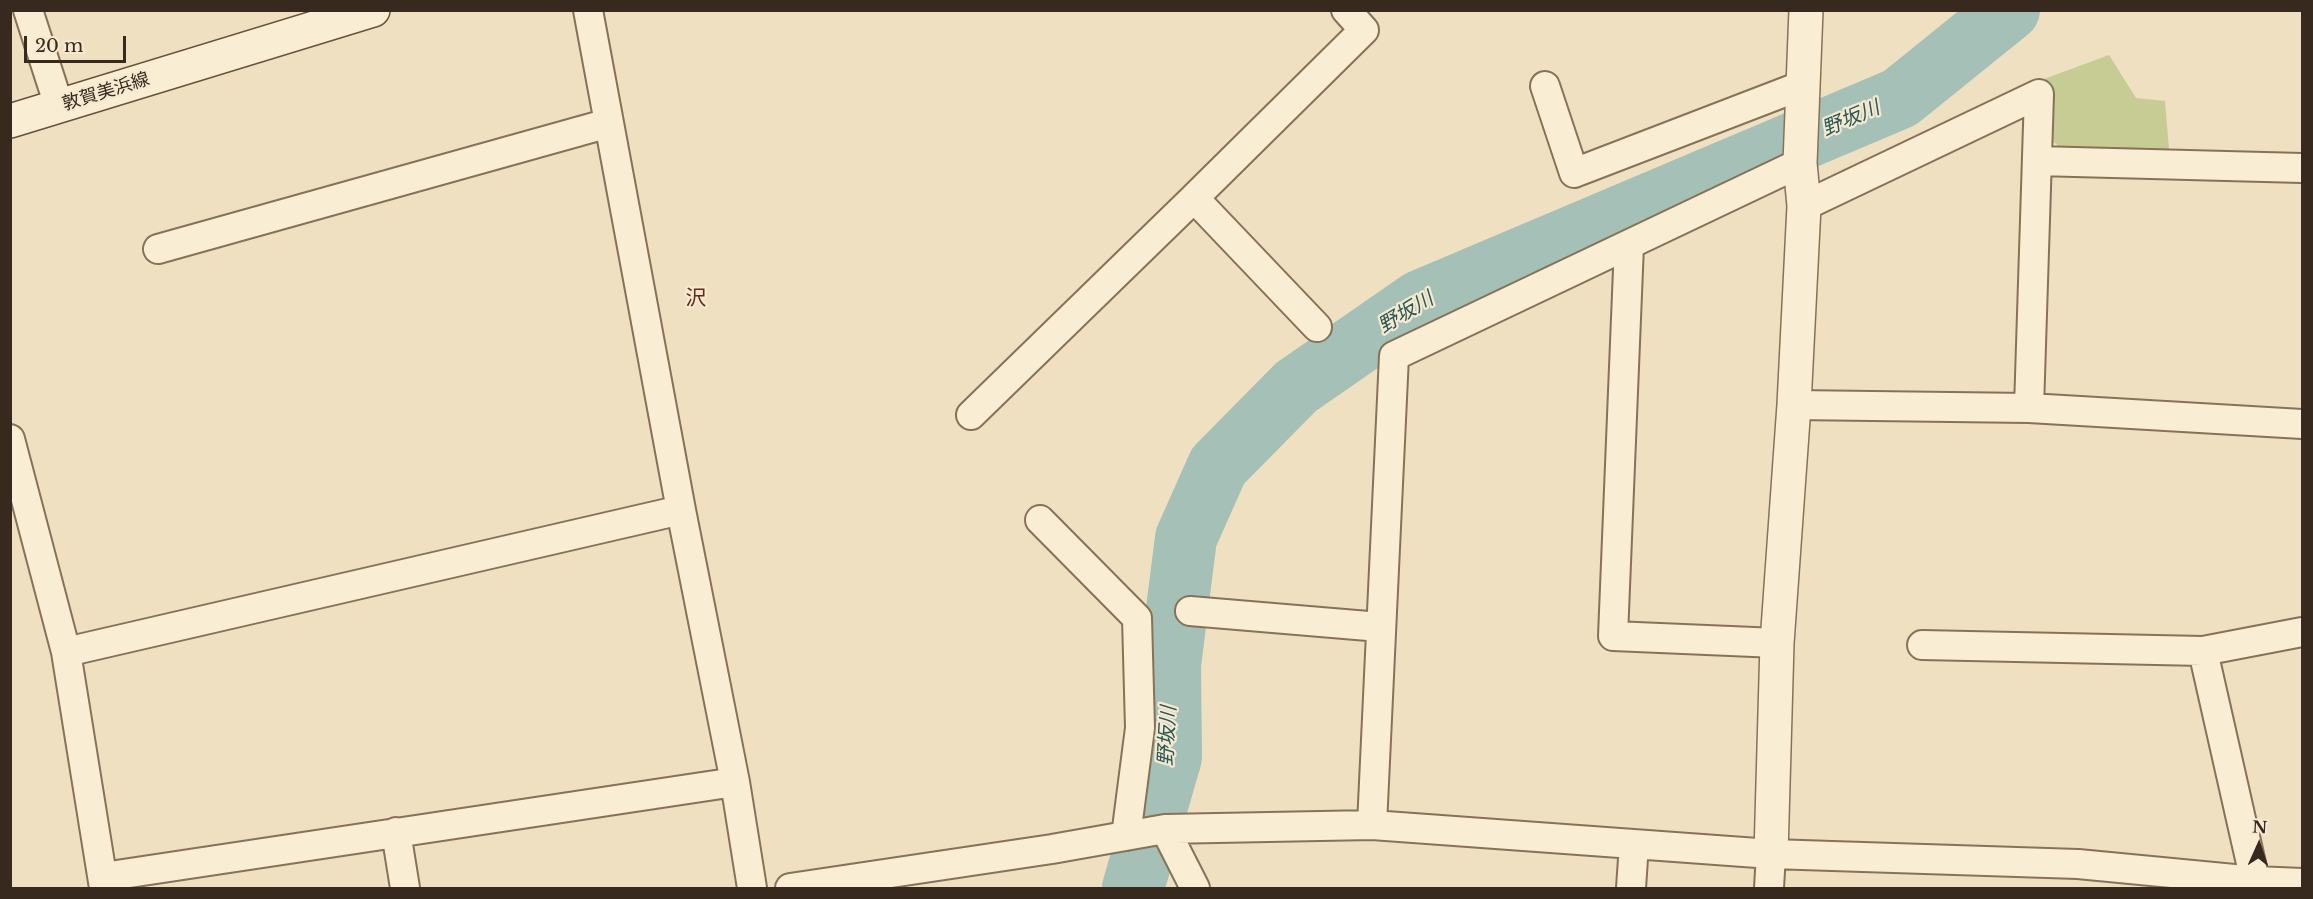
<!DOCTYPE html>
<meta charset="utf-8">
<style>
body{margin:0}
#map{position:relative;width:2313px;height:899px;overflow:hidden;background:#eee0c1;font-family:"Libre Baskerville",serif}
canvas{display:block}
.frame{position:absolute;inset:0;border:12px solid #37291d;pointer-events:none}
.north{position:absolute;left:2229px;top:815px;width:60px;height:60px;-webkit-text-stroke:4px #f5ead1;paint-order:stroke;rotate:3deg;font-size:16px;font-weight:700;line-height:24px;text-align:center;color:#37291d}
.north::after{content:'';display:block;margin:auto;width:21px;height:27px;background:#37291d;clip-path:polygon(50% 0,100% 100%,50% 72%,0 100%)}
.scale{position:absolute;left:24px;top:36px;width:102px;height:27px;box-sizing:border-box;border:3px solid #37291d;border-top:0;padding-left:8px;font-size:18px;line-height:21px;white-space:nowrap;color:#37291d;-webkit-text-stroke:4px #f5ead1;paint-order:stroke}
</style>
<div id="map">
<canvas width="2313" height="899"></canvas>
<div class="frame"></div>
<div class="north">N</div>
<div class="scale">20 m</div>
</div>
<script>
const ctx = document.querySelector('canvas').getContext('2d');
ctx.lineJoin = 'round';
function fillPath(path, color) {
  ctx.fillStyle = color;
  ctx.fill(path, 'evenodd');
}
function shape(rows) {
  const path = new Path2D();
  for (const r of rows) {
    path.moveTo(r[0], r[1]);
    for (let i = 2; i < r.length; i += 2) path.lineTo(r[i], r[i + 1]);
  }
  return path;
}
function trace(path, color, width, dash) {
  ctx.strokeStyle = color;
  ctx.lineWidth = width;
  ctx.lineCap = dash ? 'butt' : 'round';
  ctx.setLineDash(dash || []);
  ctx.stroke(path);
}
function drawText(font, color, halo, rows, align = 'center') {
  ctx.font = font + ' "Libre Baskerville","Noto Sans JP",serif';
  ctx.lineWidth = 4.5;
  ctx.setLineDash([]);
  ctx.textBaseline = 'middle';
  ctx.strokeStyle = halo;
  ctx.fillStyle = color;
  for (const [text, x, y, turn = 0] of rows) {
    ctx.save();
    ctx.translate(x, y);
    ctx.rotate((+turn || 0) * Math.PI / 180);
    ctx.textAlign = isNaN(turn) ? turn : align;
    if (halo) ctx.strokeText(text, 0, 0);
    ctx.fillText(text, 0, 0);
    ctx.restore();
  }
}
const green = shape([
 [2109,55,2136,98,2165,101,2169,149,2060,147,2043,134,2044,79]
]);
const river = shape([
 [1133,888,1171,757,1170,665,1186,538,1218,466,1296,387,1420,301,1900,98,2009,10]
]);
const minor = shape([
 [28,10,59,106],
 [588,10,681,510,735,782,752,888],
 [1545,86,1574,173,1803,85],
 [2037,161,2302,168],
 [1194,198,1364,30,1346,10],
 [1804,206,2039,94,2029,408],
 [1629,245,1613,636,1777,643],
 [158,249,609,123],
 [1794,405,2029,408,2302,424],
 [971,415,1194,198,1317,327],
 [10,439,66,652,104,888],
 [1040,520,1137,618,1140,728,1126,836],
 [1190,611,1380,627],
 [1922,645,2203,651,2302,632],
 [2203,651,2255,881],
 [66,652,681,510],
 [1372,825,1394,356,1800,163],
 [1165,829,1195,888],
 [396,832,405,888],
 [103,877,735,782],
 [790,888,1052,849,1165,829,1372,825,1771,854,2078,864,2255,881,2302,883],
 [1631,888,1634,844],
 [1769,888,1771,854]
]);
const tertiary = shape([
 [1771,854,1777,643,1794,405,1804,206,1800,163,1806,10]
]);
const secondary = shape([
 [10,121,373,10]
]);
const streetNames = [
 ["敦賀美浜線",106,92,-17]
];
const waterNames = [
 ["野坂川",1851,119,-23],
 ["野坂川",1406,313,-31],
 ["野坂川",1168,736,-87]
];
const quarterNames = [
 ["沢",696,299]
];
fillPath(green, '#c7cc95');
trace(river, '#a4c0b7', 62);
trace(minor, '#887159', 32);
trace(tertiary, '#887159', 36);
trace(secondary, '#69523c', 36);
trace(minor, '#f9edd4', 28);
trace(tertiary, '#f9edd4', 33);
trace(secondary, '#f9edd4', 33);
drawText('18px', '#37291d', '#f5ead1', streetNames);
drawText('italic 20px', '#2c5754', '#f5ead1', waterNames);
drawText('21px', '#642a1c', '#f5ead1', quarterNames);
</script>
